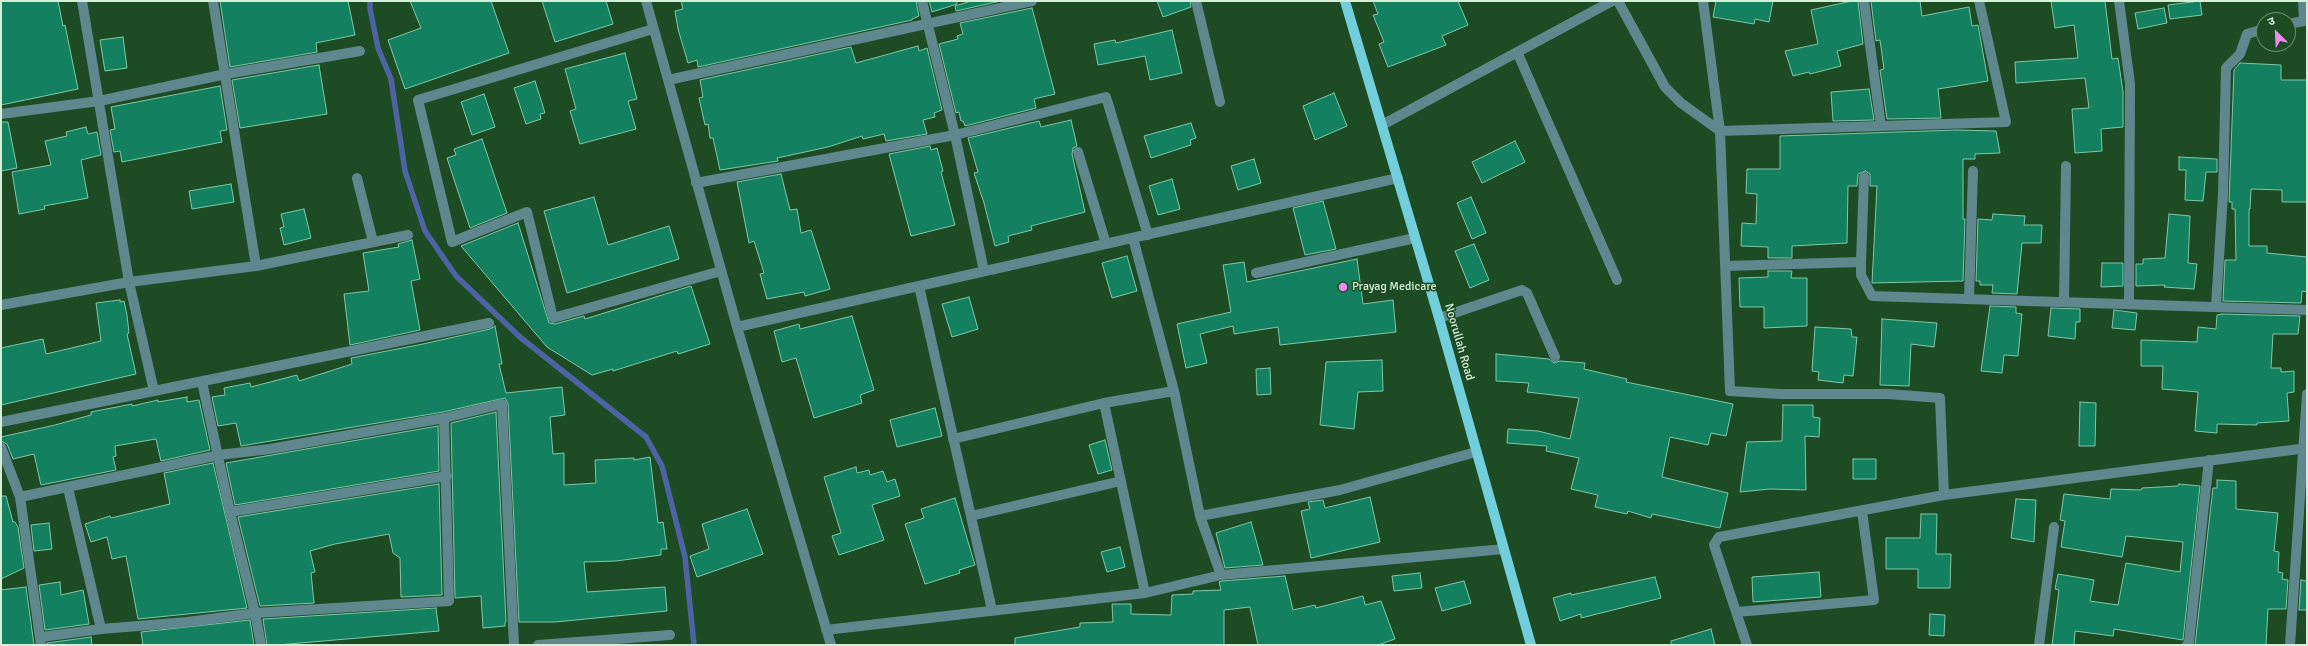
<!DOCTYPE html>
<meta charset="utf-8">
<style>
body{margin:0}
#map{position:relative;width:2308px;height:646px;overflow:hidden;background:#1d4c24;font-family:Signika,"Noto Sans Devanagari",sans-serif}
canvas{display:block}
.frame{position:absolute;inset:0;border:2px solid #d5eed6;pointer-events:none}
.north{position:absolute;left:2256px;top:12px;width:40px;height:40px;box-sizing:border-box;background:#1d4c24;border:1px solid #678d6b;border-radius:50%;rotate:336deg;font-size:11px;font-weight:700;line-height:16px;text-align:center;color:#d5eed6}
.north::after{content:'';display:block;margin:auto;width:14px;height:18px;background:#f28af3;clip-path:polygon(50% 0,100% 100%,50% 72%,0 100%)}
</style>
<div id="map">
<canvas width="2308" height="646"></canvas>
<div class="frame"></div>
<div class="north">उ</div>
</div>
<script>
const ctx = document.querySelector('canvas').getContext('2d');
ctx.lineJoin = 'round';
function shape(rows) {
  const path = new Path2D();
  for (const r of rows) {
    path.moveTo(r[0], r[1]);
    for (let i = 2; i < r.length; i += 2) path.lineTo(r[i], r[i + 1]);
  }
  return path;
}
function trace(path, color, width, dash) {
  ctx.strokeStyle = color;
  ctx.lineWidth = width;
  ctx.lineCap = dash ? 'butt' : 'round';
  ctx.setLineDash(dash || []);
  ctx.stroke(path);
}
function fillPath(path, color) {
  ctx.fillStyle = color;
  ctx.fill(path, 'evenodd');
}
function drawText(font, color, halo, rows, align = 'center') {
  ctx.font = font + ' Signika,sans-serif';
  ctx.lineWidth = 3;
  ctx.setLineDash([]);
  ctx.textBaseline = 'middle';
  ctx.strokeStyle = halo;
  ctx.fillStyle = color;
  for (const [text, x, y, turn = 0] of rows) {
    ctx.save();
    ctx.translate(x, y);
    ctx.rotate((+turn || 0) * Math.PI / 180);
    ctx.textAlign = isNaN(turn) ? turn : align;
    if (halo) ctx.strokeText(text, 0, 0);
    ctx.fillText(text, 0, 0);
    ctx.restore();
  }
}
const stream = shape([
 [370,1,370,9,378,48,391,79,405,171,425,231,456,276,521,338,646,437,662,466,685,557,694,645]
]);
const building = shape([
 [1,1,58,1,63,26,65,25,78,89,1,105,1,1],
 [220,1,348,1,355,35,316,43,317,52,230,67,220,1],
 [410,1,491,1,509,53,405,89,388,40,421,28,410,1],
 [542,1,606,1,613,24,555,42,542,1],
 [681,1,916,1,919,16,912,19,912,20,698,67,697,60,688,63,678,29,675,11,683,9,681,1],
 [929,1,957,1,957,4,932,12,929,1],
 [971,1,1001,1,956,11,955,6,971,1],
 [1157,1,1190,1,1191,7,1163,17,1157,1],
 [1373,1,1458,1,1468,25,1442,36,1446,45,1388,67,1379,44,1384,42,1373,15,1378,14,1373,1],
 [1716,1,1773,1,1769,22,1755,19,1754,24,1713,17,1716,1],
 [1852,1,1858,1,1863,44,1837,51,1841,66,1810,74,1809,72,1793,76,1785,51,1818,44,1811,10,1852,1],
 [1871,1,1920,1,1922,16,1969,7,1972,26,1978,25,1988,81,1938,89,1941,118,1887,119,1880,70,1884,69,1880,40,1876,41,1871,1],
 [2051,1,2105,1,2112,59,2118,58,2123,92,2123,127,2101,129,2102,151,2075,153,2072,109,2089,108,2085,78,2016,83,2015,62,2078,58,2074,25,2055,28,2051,1],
 [2200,1,2202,15,2170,19,2168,5,2200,1],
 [1032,8,1055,94,1034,99,1036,108,965,126,963,121,961,121,959,112,956,113,939,44,958,39,957,36,963,34,960,23,1032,8],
 [2164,8,2167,23,2138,29,2135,13,2164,8],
 [1172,30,1182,73,1150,80,1145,56,1098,65,1094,44,1115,40,1116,43,1172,30],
 [123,37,127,68,105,71,100,40,123,37],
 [918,46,919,51,927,48,942,110,934,113,935,117,923,120,927,134,886,141,884,134,863,139,862,136,828,147,777,158,778,161,720,170,713,138,710,138,708,124,705,125,699,98,703,97,700,80,851,47,856,63,918,46],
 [625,53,637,99,628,101,636,129,580,144,570,111,576,109,565,69,625,53],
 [2240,63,2281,65,2281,80,2307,80,2307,202,2282,202,2282,190,2251,189,2250,209,2249,209,2249,246,2267,246,2267,253,2307,257,2307,292,2302,291,2301,303,2223,301,2225,260,2236,260,2235,209,2232,209,2232,202,2229,202,2234,70,2240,63],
 [319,65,327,114,240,128,232,80,319,65],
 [535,81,545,113,540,114,541,119,526,124,514,88,535,81],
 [220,86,227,130,220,131,222,142,122,162,120,151,114,152,110,130,115,129,111,107,220,86],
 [1869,89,1874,120,1833,121,1831,92,1869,89],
 [1334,93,1347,126,1315,140,1303,106,1334,93],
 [484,94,495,127,472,135,461,102,484,94],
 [1071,120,1077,146,1073,148,1072,154,1085,212,1031,226,1032,230,1008,236,1009,242,995,246,984,203,974,173,978,172,968,138,1039,121,1041,127,1071,120],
 [1,122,8,122,17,168,1,171,1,122],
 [1191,123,1196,138,1190,140,1191,145,1151,158,1144,136,1191,123],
 [86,127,88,134,97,132,101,155,81,160,88,198,44,206,45,209,19,214,12,172,51,165,45,141,67,136,66,132,86,127],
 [1957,130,1996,131,2000,153,1975,154,1975,159,1963,159,1963,219,1965,219,1963,281,1872,283,1877,186,1870,186,1870,174,1865,171,1858,174,1857,186,1848,186,1847,243,1792,246,1792,258,1768,258,1768,247,1741,246,1742,223,1756,224,1757,194,1746,193,1747,169,1780,169,1780,136,1957,130],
 [482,139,507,213,470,228,447,158,456,155,454,149,482,139],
 [1515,141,1525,162,1482,183,1472,162,1515,141],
 [930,146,931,150,937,148,943,171,941,172,955,225,911,236,889,154,930,146],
 [2179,157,2217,159,2217,172,2206,172,2203,201,2185,200,2186,170,2179,170,2179,157],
 [1254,159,1261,183,1238,190,1231,166,1254,159],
 [781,174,790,210,797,209,801,233,811,230,830,289,805,296,804,292,767,299,760,274,764,273,754,241,749,243,737,182,781,174],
 [1172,179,1180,209,1158,215,1149,186,1172,179],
 [231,184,234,202,192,209,189,191,231,184],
 [594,197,608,245,669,226,679,259,567,293,544,211,594,197],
 [1471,197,1486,233,1472,239,1457,203,1471,197],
 [1323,201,1336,249,1305,255,1293,208,1323,201],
 [304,209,311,238,284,245,280,228,284,227,281,214,304,209],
 [1993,214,2025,216,2024,225,2042,225,2041,243,2022,243,2017,294,1992,293,1993,285,1980,285,1980,281,1976,281,1978,219,1992,220,1993,214],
 [2169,214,2190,216,2188,263,2197,264,2194,289,2164,287,2165,285,2136,286,2136,264,2143,264,2143,259,2165,258,2169,214],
 [518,223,549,323,555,324,584,316,585,319,691,286,710,344,678,354,677,351,613,371,613,369,592,375,547,347,461,246,518,223],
 [412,240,420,279,411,281,420,330,350,345,344,294,369,291,363,253,399,247,398,244,412,240],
 [1474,244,1489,280,1470,288,1455,251,1474,244],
 [1127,256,1137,291,1112,298,1102,263,1127,256],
 [1357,259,1363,304,1393,300,1396,332,1280,345,1278,327,1234,334,1233,326,1200,334,1207,363,1186,368,1177,324,1231,312,1223,265,1244,262,1247,282,1357,259],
 [2102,263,2123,263,2123,286,2101,287,2102,263],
 [1768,271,1792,271,1791,278,1807,278,1807,326,1764,328,1764,307,1740,307,1739,278,1768,277,1768,271],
 [969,297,978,329,952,337,942,304,969,297],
 [120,300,120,302,124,301,127,315,129,333,127,334,136,374,1,405,1,348,43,339,46,354,101,341,96,303,120,300],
 [1990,306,2016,307,2016,313,2022,314,2018,356,2004,355,2002,373,1981,371,1990,306],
 [2051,308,2080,309,2080,322,2076,322,2075,339,2048,336,2051,308],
 [2114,310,2137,313,2135,330,2112,328,2114,310],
 [2222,314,2300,316,2298,334,2273,334,2271,368,2281,368,2281,372,2294,371,2294,392,2287,393,2289,421,2257,423,2257,425,2217,424,2217,433,2195,431,2198,392,2162,389,2163,366,2141,366,2141,340,2197,342,2198,327,2216,329,2217,315,2222,314],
 [852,316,874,390,860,395,862,403,814,418,796,358,782,362,774,331,799,324,800,329,852,316],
 [1882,319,1937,323,1934,347,1911,344,1909,386,1880,385,1882,319],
 [495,326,502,364,499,364,506,393,562,387,565,415,550,417,553,454,564,453,564,485,596,483,595,460,634,458,634,460,650,457,658,523,663,522,667,549,661,549,661,555,616,561,584,562,587,592,665,587,667,611,555,622,519,622,508,404,505,398,443,412,241,446,236,423,218,426,212,397,225,395,224,388,250,383,251,387,297,375,299,381,352,364,351,358,423,344,490,329,495,326],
 [1815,327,1851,329,1852,337,1857,337,1853,376,1844,375,1843,383,1818,380,1819,372,1812,371,1815,327],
 [1496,354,1549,359,1554,363,1560,361,1585,363,1584,369,1627,379,1626,382,1733,404,1726,436,1711,433,1708,445,1670,437,1662,477,1728,493,1720,528,1652,514,1651,518,1628,511,1627,514,1595,507,1598,495,1571,489,1579,458,1546,451,1547,446,1507,443,1508,429,1538,431,1570,439,1579,398,1527,392,1529,383,1496,381,1496,354],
 [1382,360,1383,391,1358,392,1354,429,1320,425,1326,362,1382,360],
 [1270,368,1271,394,1257,395,1256,369,1270,368],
 [187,397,187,402,199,400,210,450,161,461,156,439,115,446,116,456,113,457,116,470,41,485,34,454,13,459,7,444,1,441,1,437,55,425,91,415,91,412,132,404,132,406,158,400,158,402,187,397],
 [2080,402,2096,403,2095,446,2079,446,2080,402],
 [1783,405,1813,405,1813,417,1820,418,1819,437,1805,436,1806,490,1770,489,1740,492,1747,442,1782,441,1783,405],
 [935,408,942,436,897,447,890,420,935,408],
 [496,412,506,622,505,623,505,626,483,628,481,596,455,598,451,423,496,412],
 [438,426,439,471,235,505,226,463,438,426],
 [1105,440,1112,470,1098,474,1089,445,1105,440],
 [1853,459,1876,459,1876,479,1853,479,1853,459],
 [213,463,247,608,138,619,126,556,112,559,107,537,91,542,85,524,110,516,111,518,170,504,164,473,213,463],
 [856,467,857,473,869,470,870,475,883,471,887,482,895,479,900,496,872,505,884,540,839,555,832,536,841,533,824,477,856,467],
 [2217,480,2236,481,2236,509,2278,513,2274,551,2279,552,2278,572,2283,573,2282,579,2288,580,2286,609,2268,609,2266,645,2195,645,2213,488,2217,488,2217,480],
 [439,484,442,595,401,597,400,558,393,553,389,534,335,544,310,551,315,572,311,573,314,603,260,606,238,517,439,484],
 [2179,484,2200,486,2183,640,2114,629,2113,636,2075,631,2074,645,2052,645,2059,590,2055,589,2058,574,2094,580,2090,601,2118,605,2126,563,2180,572,2183,542,2126,536,2122,557,2061,547,2065,521,2060,520,2064,494,2110,499,2111,489,2141,490,2142,488,2178,486,2179,484],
 [1,496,6,496,13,522,15,522,18,527,24,568,1,579,1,496],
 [1370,497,1380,542,1311,558,1301,511,1310,509,1308,502,1323,500,1325,508,1370,497],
 [955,498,975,565,959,570,960,573,925,584,905,524,924,518,921,509,955,498],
 [2016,499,2036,500,2034,542,2011,538,2016,499],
 [747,509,763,554,697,577,690,556,709,549,702,524,747,509],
 [1921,514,1937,514,1936,554,1951,554,1950,588,1918,588,1918,569,1886,569,1886,538,1920,538,1921,514],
 [1251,522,1263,565,1225,568,1216,533,1251,522],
 [49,523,52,549,34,551,31,525,49,523],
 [1120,547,1125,567,1107,572,1101,552,1120,547],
 [1819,572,1821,597,1753,602,1752,577,1819,572],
 [1420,573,1422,588,1394,591,1392,576,1420,573],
 [1285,576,1293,610,1315,605,1316,608,1363,596,1365,605,1381,601,1395,639,1378,645,1258,645,1250,607,1224,610,1224,645,1015,645,1015,638,1080,627,1080,623,1113,622,1112,604,1131,604,1131,614,1171,615,1172,595,1193,594,1193,591,1221,590,1219,582,1222,581,1285,576],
 [1655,577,1661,598,1581,618,1581,614,1560,621,1553,598,1571,593,1571,595,1655,577],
 [2301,580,2307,581,2307,610,2299,610,2301,580],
 [1464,581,1471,603,1442,611,1435,588,1464,581],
 [60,582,61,595,83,590,89,624,45,630,39,585,60,582],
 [26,587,34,645,1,645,1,590,26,587],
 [436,608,439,631,277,645,267,645,263,619,436,608],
 [1930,614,1945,615,1944,636,1929,635,1930,614],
 [250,620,254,645,143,645,141,632,250,620],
 [1711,629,1715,645,1671,645,1671,641,1711,629],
 [91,637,92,645,47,645,47,643,91,637]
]);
const minor = shape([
 [82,1,129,282,154,391],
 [213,1,256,266,408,235],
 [646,1,737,327,831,645],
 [922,1,955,135,984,271],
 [1196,1,1220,102],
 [1618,1,1665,87,1681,103,1720,131,1881,126,1864,1],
 [1703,1,1720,131,1730,391,1780,394,1888,394,1940,398,1944,495],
 [2119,1,2130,84,2129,304],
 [2288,24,2304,21,2303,1],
 [653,29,418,100,452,242,527,212,553,318,721,271],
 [1518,54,1617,280],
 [668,80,1032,1],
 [1,114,99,101,226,74,360,51],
 [1382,125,1612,1],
 [1881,126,2006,122,1979,1],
 [1078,152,1106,244],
 [357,178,373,242],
 [696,183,955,135,1106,97,1148,235],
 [1133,238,1174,391,1200,516,1221,575],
 [1861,262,1864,177],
 [1726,266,1861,262,1861,275,1872,296,2307,310],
 [1256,273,1415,238],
 [919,286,992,610],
 [1969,299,1973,171],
 [2064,301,2066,166],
 [1,305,129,282,256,266],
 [2216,306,2223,194,2226,68,2240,54,2247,34,2264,29],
 [1439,318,1522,290,1527,293,1555,357],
 [737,327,1398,178],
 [202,382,230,512,255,613,261,645],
 [1104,403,1145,593],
 [1,422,489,323],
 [953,439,1104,403,1174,391],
 [1,447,20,497,41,645],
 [68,488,101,629],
 [20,497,219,455,270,449,444,418,502,404,514,645],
 [230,512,447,476],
 [971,516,1121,481],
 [1200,516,1340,490,1476,452],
 [1737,612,1874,600,1862,511],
 [826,630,1145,593,1221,575,1504,549],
 [41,637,101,629,187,622,255,613,449,601,444,418],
 [538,645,670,635],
 [1747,645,1714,545,1719,537,1944,495,2307,448],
 [2039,645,2054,527],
 [2187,645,2189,642,2209,460],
 [2290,645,2307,394]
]);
const major = shape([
 [1345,1,1439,318,1531,645]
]);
const markers = [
 [1343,287,5,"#f28af3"]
];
const poiNames = [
 ["Prayag Medicare",1352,287]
];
const streetNames = [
 ["Noorullah Road",1459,342,74]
];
trace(stream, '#4c64a4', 5.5);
fillPath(building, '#138060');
trace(building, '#80c7aa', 1);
trace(minor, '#5e888e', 10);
trace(major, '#72ceda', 10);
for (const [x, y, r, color] of markers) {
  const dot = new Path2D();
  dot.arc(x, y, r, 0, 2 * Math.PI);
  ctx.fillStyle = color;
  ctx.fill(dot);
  trace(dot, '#1d4c24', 1.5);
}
drawText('12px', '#d5eed6', '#1d4c24', poiNames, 'left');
drawText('12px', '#d5eed6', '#1d4c24', streetNames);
</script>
